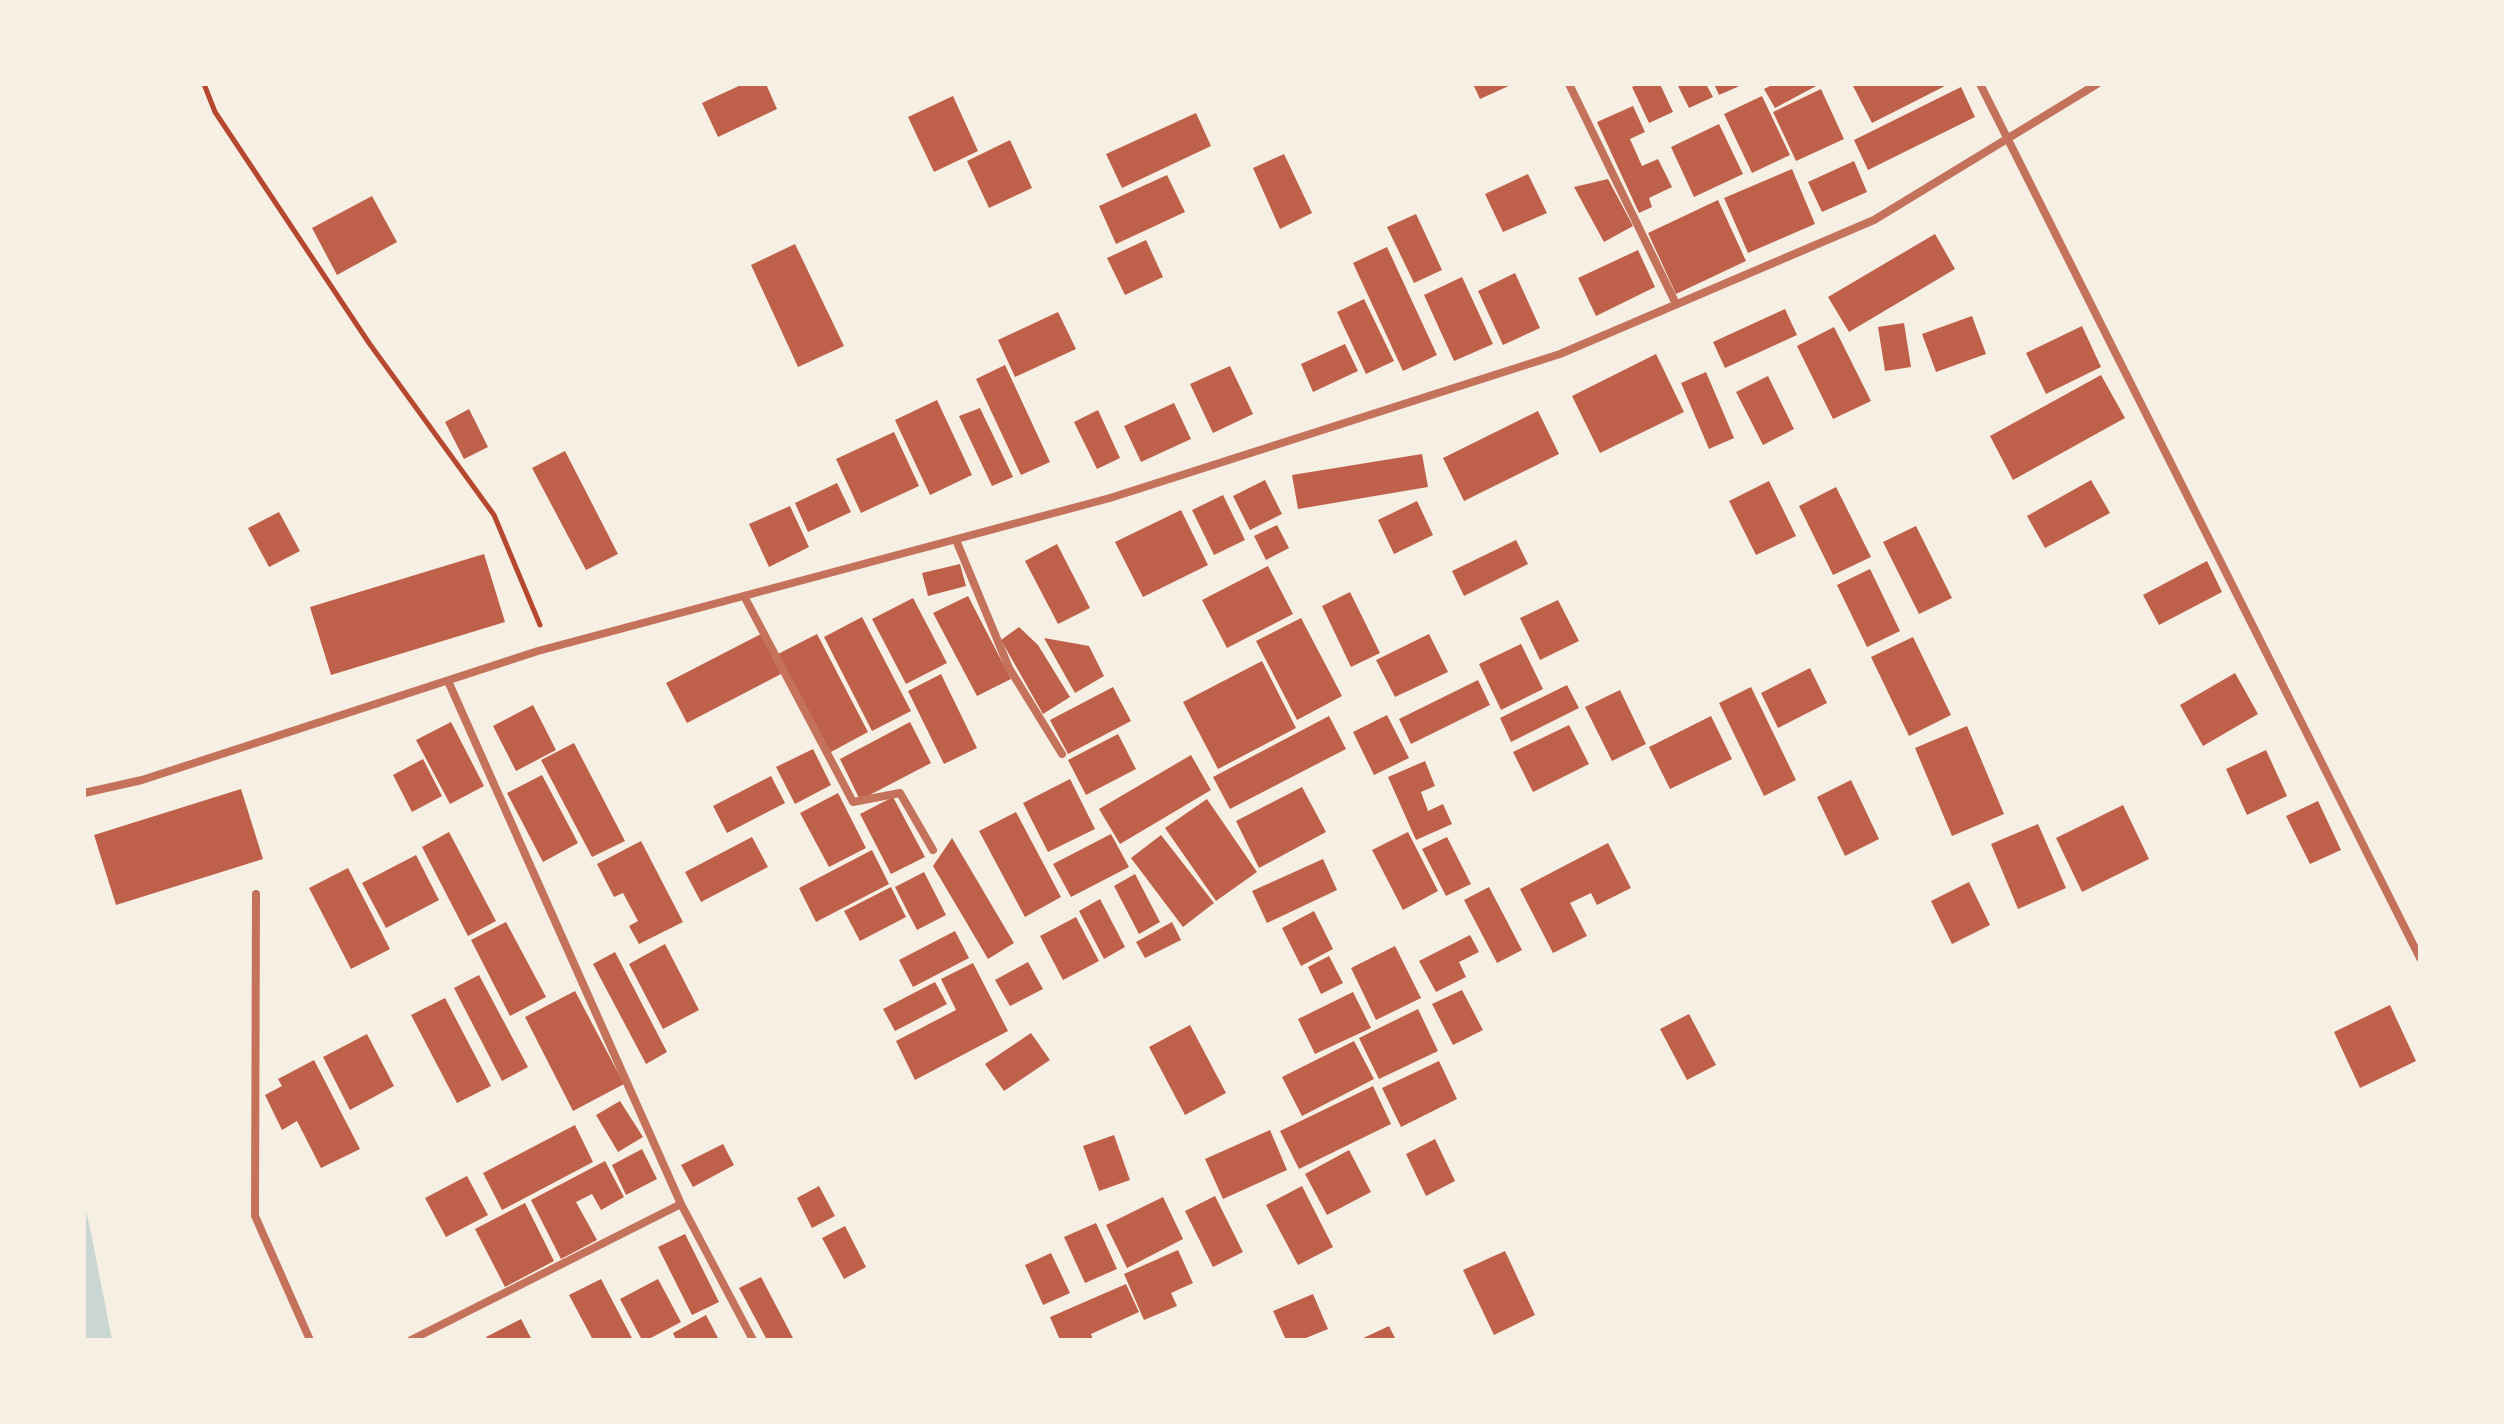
<!DOCTYPE html>
<style>
body{margin:0}
#map{position:relative;width:2504px;height:1424px;overflow:hidden;background:#f6efe4;font-family:"DejaVu Sans",sans-serif}
canvas{display:block}
.frame{position:absolute;inset:0;border:86px solid #f6efe4;pointer-events:none}
</style>
<div id="map">
<canvas width="2504" height="1424"></canvas>
<div class="frame"></div>
</div>
<script>
const ctx = document.querySelector('canvas').getContext('2d');
ctx.lineJoin = 'round';
function fillPath(path, color) {
  ctx.fillStyle = color;
  ctx.fill(path, 'evenodd');
}
function shape(rows) {
  const path = new Path2D();
  for (const r of rows) {
    path.moveTo(r[0], r[1]);
    for (let i = 2; i < r.length; i += 2) path.lineTo(r[i], r[i + 1]);
  }
  return path;
}
function trace(path, color, width, dash) {
  ctx.strokeStyle = color;
  ctx.lineWidth = width;
  ctx.lineCap = dash ? 'butt' : 'round';
  ctx.setLineDash(dash || []);
  ctx.stroke(path);
}
const water = shape([
 [84,1204,90,1228,112,1340,84,1340]
]);
const building = shape([
 [743,84,766,84,777,109,718,137,702,103],
 [1473,84,1513,84,1480,99],
 [1639,84,1660,84,1673,112,1649,123,1632,87],
 [1677,84,1706,84,1713,97,1689,108],
 [1714,84,1744,84,1719,95],
 [1774,84,1820,84,1775,108,1764,89],
 [1852,84,1949,84,1872,123],
 [1961,87,1975,117,1868,170,1854,140],
 [1821,89,1844,139,1796,161,1773,112],
 [953,96,978,151,934,172,908,117],
 [1762,96,1790,155,1752,173,1724,114],
 [1633,106,1645,132,1630,139,1642,166,1658,159,1672,187,1649,198,1652,207,1639,213,1597,122],
 [1196,113,1211,146,1122,188,1106,154],
 [1719,124,1743,174,1694,197,1671,147],
 [1010,140,1032,188,989,208,967,161],
 [1284,154,1312,213,1280,229,1253,168],
 [1854,161,1867,192,1822,212,1808,182],
 [1792,169,1815,224,1748,253,1724,198],
 [1528,174,1547,213,1503,232,1485,194],
 [1167,175,1185,212,1116,244,1099,206],
 [1608,179,1633,226,1604,242,1574,187],
 [372,196,397,242,337,275,312,228],
 [1718,200,1746,261,1676,294,1648,233],
 [1416,214,1442,270,1414,283,1387,227],
 [1935,234,1955,269,1849,332,1828,297],
 [1146,240,1163,277,1125,295,1107,258],
 [795,244,844,346,798,367,751,265],
 [1387,247,1437,355,1403,371,1353,263],
 [1638,250,1655,287,1596,316,1578,278],
 [1515,273,1540,328,1503,345,1478,291],
 [1462,277,1493,344,1454,361,1424,295],
 [1364,299,1394,361,1366,374,1337,312],
 [1785,309,1797,335,1725,368,1713,342],
 [1058,312,1076,349,1015,377,998,340],
 [1972,316,1986,354,1936,372,1922,334],
 [1904,323,1911,367,1885,371,1878,327],
 [2082,326,2101,367,2046,394,2026,353],
 [1834,327,1871,401,1833,419,1797,346],
 [1345,344,1358,371,1313,392,1301,364],
 [1656,354,1684,412,1600,453,1572,396],
 [1005,365,1050,462,1021,475,976,379],
 [1230,366,1253,414,1213,433,1190,384],
 [1706,372,1734,438,1709,449,1681,383],
 [2101,375,2125,418,2013,480,1990,436],
 [1768,376,1794,429,1763,445,1736,392],
 [937,400,972,475,930,495,895,420],
 [1174,403,1191,439,1141,462,1124,426],
 [980,408,1013,477,992,486,959,416],
 [469,409,488,447,464,459,445,422],
 [1098,410,1120,458,1097,469,1074,422],
 [1538,411,1559,454,1464,501,1443,458],
 [894,432,919,486,861,513,836,459],
 [565,451,618,554,586,570,532,468],
 [1422,454,1428,487,1298,509,1292,475],
 [1265,480,1282,514,1250,530,1233,496],
 [2091,480,2110,513,2045,548,2027,516],
 [1769,481,1796,536,1756,555,1729,501],
 [837,483,851,512,808,532,795,503],
 [1836,487,1871,557,1833,575,1799,506],
 [1223,495,1245,540,1214,555,1192,510],
 [1417,501,1433,535,1394,554,1378,520],
 [790,506,809,547,769,567,749,524],
 [1181,510,1208,565,1143,597,1115,542],
 [279,512,300,551,269,567,248,528],
 [1277,525,1289,548,1266,560,1254,536],
 [1916,526,1952,598,1919,614,1883,542],
 [1516,540,1528,564,1464,596,1452,571],
 [1057,544,1090,608,1058,624,1025,561],
 [484,554,505,622,331,675,310,607],
 [2207,561,2222,592,2159,625,2143,595],
 [960,564,966,586,928,596,922,573],
 [1268,566,1293,614,1227,648,1202,600],
 [1870,569,1900,631,1867,647,1837,585],
 [1350,592,1380,653,1351,667,1322,606],
 [968,596,1011,679,977,696,933,613],
 [913,598,947,663,906,684,872,619],
 [1558,600,1579,641,1540,660,1520,618],
 [862,617,911,711,872,731,824,637],
 [1301,618,1342,696,1297,720,1256,641],
 [1019,627,1038,645,1070,697,1043,714,1001,640],
 [761,634,781,674,687,723,666,683],
 [817,634,868,732,829,753,778,654],
 [1429,634,1448,672,1395,697,1376,660],
 [1913,637,1951,715,1909,736,1871,657],
 [1044,638,1089,646,1104,676,1075,693],
 [1521,644,1543,689,1501,710,1479,664],
 [1262,661,1296,728,1218,769,1183,702],
 [1810,668,1827,703,1778,728,1761,693],
 [2235,673,2258,714,2203,746,2180,705],
 [941,674,977,748,944,764,908,691],
 [1478,680,1490,705,1411,744,1399,719],
 [1567,685,1579,708,1511,742,1500,718],
 [1113,687,1131,721,1068,754,1050,720],
 [1751,687,1796,780,1764,796,1719,703],
 [1620,690,1646,744,1612,761,1585,707],
 [533,705,556,750,516,771,493,726],
 [1387,715,1409,758,1374,775,1353,732],
 [1329,716,1346,749,1230,809,1213,777],
 [1711,716,1732,759,1670,789,1649,747],
 [451,722,484,786,450,804,416,740],
 [910,722,931,763,860,800,840,759],
 [1569,725,1589,764,1533,792,1513,752],
 [1967,726,2004,814,1952,836,1915,748],
 [1118,734,1136,769,1086,795,1068,760],
 [574,743,625,841,592,857,541,760],
 [813,749,831,785,795,804,776,767],
 [2266,750,2287,796,2247,815,2226,769],
 [1191,755,1211,790,1120,844,1099,809],
 [423,759,442,796,412,812,393,775],
 [1425,761,1435,786,1421,792,1428,811,1443,804,1452,824,1416,840,1388,777],
 [542,775,578,843,543,862,507,793],
 [771,776,785,803,727,833,713,806],
 [1070,779,1095,829,1048,852,1023,803],
 [1851,780,1879,839,1845,856,1817,797],
 [1302,787,1326,832,1259,868,1236,821],
 [241,789,263,859,116,905,94,835],
 [838,793,866,848,829,867,800,813],
 [893,797,925,857,891,874,860,814],
 [1207,799,1257,872,1216,901,1165,828],
 [2318,801,2341,850,2310,864,2286,816],
 [2123,805,2149,859,2082,892,2056,838],
 [1016,812,1061,897,1025,917,979,831],
 [2038,824,2066,888,2018,909,1991,844],
 [449,832,496,921,468,936,422,847],
 [1408,832,1438,891,1403,910,1372,850],
 [1111,834,1129,867,1071,897,1053,864],
 [1161,835,1214,903,1183,927,1131,858],
 [752,837,768,867,701,902,685,872],
 [1447,837,1471,884,1446,896,1422,849],
 [952,838,1014,943,988,959,933,866],
 [641,841,683,922,639,944,629,926,638,921,623,893,614,897,597,864],
 [1608,843,1631,888,1597,905,1591,893,1570,903,1587,936,1553,953,1520,889],
 [872,850,889,884,816,922,799,888],
 [416,855,439,900,386,928,362,883],
 [1323,859,1337,890,1267,923,1252,891],
 [348,868,390,949,351,969,309,888],
 [924,872,946,915,917,930,895,887],
 [1135,874,1160,922,1139,934,1114,886],
 [1969,882,1990,925,1952,944,1931,901],
 [891,887,906,917,860,941,844,911],
 [1489,887,1522,950,1497,963,1464,900],
 [1100,899,1125,947,1104,959,1079,911],
 [1314,911,1333,949,1301,966,1282,928],
 [1076,917,1099,961,1063,980,1040,936],
 [506,922,546,997,510,1016,471,940],
 [1172,922,1181,940,1145,958,1136,942],
 [955,931,969,958,913,987,899,960],
 [1470,935,1479,952,1459,962,1466,977,1436,992,1419,961],
 [665,944,699,1010,663,1029,629,964],
 [1395,946,1421,998,1376,1020,1351,968],
 [615,952,667,1052,646,1064,593,964],
 [1329,956,1343,983,1321,994,1308,967],
 [1028,962,1043,989,1010,1006,995,980],
 [973,963,1008,1031,915,1080,896,1041,956,1010,941,979],
 [479,975,528,1067,502,1081,454,988],
 [935,982,947,1004,895,1031,883,1009],
 [1462,990,1483,1030,1453,1045,1432,1004],
 [575,991,624,1084,573,1111,525,1017],
 [1353,992,1371,1028,1315,1054,1298,1019],
 [445,998,491,1086,457,1103,411,1015],
 [2390,1005,2416,1061,2360,1088,2334,1032],
 [1418,1009,1438,1051,1379,1079,1359,1038],
 [1689,1014,1716,1065,1687,1080,1660,1029],
 [1190,1025,1226,1093,1185,1115,1149,1047],
 [1031,1033,1050,1060,1004,1091,985,1064],
 [367,1034,394,1086,350,1110,323,1057],
 [1354,1041,1374,1079,1302,1116,1282,1077],
 [314,1060,360,1149,321,1168,297,1121,282,1130,265,1095,282,1086,278,1079],
 [1439,1061,1457,1099,1401,1127,1382,1088],
 [1373,1086,1391,1124,1299,1169,1280,1131],
 [620,1101,643,1137,618,1152,596,1115],
 [575,1125,593,1162,502,1210,483,1173],
 [1270,1130,1287,1170,1223,1199,1205,1159],
 [1114,1135,1130,1180,1099,1191,1083,1146],
 [1435,1139,1455,1181,1426,1196,1406,1154],
 [723,1144,734,1165,693,1187,681,1165],
 [642,1149,657,1179,626,1195,612,1165],
 [1349,1150,1371,1192,1327,1215,1305,1174],
 [605,1161,624,1197,601,1210,592,1194,576,1202,597,1240,561,1259,531,1200],
 [467,1176,488,1215,446,1237,425,1198],
 [819,1186,835,1216,812,1228,797,1198],
 [1302,1186,1333,1247,1298,1265,1266,1205],
 [1215,1196,1243,1252,1213,1267,1185,1211],
 [1163,1197,1183,1239,1127,1268,1106,1225],
 [525,1203,554,1261,505,1287,475,1229],
 [1096,1223,1117,1269,1085,1283,1064,1237],
 [845,1226,866,1267,844,1279,822,1238],
 [685,1234,719,1302,692,1315,658,1247],
 [1178,1250,1193,1283,1171,1293,1177,1306,1144,1320,1124,1274],
 [1505,1251,1535,1315,1494,1335,1463,1270],
 [1051,1253,1070,1293,1043,1305,1025,1265],
 [761,1277,793,1338,789,1340,767,1340,739,1288],
 [601,1279,633,1340,593,1340,569,1295],
 [658,1279,681,1322,647,1340,642,1340,620,1299],
 [1126,1284,1139,1312,1091,1334,1093,1340,1060,1340,1050,1317],
 [1313,1294,1328,1329,1301,1340,1286,1340,1273,1311],
 [706,1315,719,1340,676,1340,673,1333],
 [521,1319,532,1340,488,1340,486,1337],
 [1389,1326,1396,1340,1359,1340]
]);
const path = shape([
 [204,84,215,112,369,343,494,515,540,625]
]);
const minor = shape([
 [1569,84,1676,304],
 [1980,84,2420,958],
 [956,540,1009,668,1062,754],
 [744,596,853,802,900,793,933,850],
 [448,681,681,1204,753,1340],
 [84,793,142,780,538,651,1110,498,1560,354,1874,220,2097,84],
 [256,894,255,1216,310,1340],
 [411,1340,681,1204]
]);
fillPath(water, '#c9d6d2');
fillPath(building, '#bf614a');
trace(path, '#b5482f', 5);
trace(minor, '#c5725c', 8);
</script>
